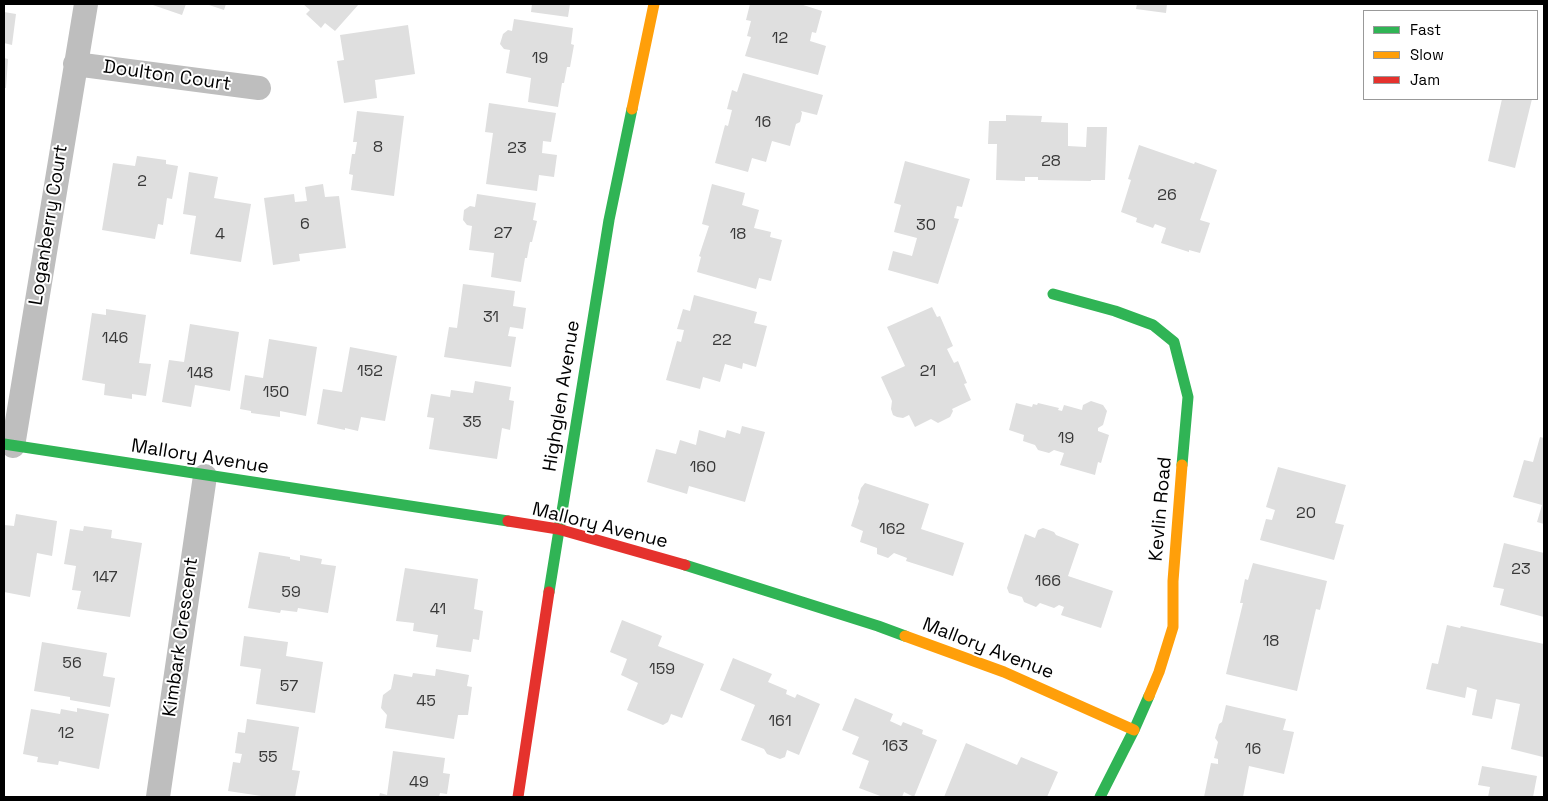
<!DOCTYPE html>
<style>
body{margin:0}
#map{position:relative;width:1548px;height:801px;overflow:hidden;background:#fff;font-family:"Space Grotesk",sans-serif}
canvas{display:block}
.frame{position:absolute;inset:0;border:5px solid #000;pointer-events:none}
.legend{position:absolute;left:1363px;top:10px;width:175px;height:90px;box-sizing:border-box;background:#fff;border:1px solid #999;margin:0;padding:6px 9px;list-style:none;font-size:15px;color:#000}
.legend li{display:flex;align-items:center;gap:10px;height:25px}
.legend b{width:25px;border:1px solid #999}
</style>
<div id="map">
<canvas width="1548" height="801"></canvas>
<div class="frame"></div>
<ul class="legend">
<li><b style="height:6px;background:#30b455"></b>Fast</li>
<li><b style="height:6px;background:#ff9f0a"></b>Slow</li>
<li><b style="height:6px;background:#e5322d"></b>Jam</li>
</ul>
</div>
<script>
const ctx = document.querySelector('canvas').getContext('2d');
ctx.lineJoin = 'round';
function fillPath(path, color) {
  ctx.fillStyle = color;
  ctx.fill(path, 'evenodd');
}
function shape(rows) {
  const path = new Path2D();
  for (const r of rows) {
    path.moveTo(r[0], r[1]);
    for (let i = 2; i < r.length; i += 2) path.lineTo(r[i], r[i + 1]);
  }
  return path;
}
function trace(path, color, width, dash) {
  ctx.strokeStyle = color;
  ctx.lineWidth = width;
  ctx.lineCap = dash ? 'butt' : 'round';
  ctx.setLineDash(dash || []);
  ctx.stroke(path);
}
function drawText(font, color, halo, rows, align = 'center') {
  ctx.font = font + ' "Space Grotesk",sans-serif';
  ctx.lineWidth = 4;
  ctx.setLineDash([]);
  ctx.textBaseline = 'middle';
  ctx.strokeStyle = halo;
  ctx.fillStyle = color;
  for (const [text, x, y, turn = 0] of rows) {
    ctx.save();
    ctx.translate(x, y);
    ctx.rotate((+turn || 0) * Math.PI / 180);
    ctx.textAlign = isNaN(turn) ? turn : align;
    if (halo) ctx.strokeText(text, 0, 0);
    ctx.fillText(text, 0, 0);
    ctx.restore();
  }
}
const building = shape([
 [150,4,186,4,182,15],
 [206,4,226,4,224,10],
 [303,4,359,4,335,31,325,23,321,28,306,14,310,10],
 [532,4,570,4,568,17,531,12],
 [750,4,800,4,822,11,816,33,812,32,810,41,826,46,818,75,745,56,751,37,747,36,751,21,746,20],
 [1137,4,1167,4,1166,13,1136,9],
 [4,12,16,14,12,45,4,43],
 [514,19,573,28,571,44,574,45,570,67,567,67,564,83,562,83,558,107,528,102,531,78,506,73,510,50,504,49,500,44,503,34,508,30,512,31],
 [408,25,415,74,375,80,377,98,344,103,337,61,344,60,340,35],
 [4,58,8,59,6,88,4,88],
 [743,73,823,95,817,115,801,111,802,113,800,122,796,124,790,146,772,141,766,162,752,158,748,172,715,163,725,125,728,126,732,110,727,109,732,90,737,92],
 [1502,99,1532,99,1515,168,1488,161],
 [489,103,556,113,551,142,543,141,542,153,557,155,554,177,539,175,537,191,486,184,493,133,485,132],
 [357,111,404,116,394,196,351,190,353,175,349,174,352,154,355,154,357,142,353,142],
 [1006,115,1042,116,1041,122,1068,123,1068,146,1086,147,1087,127,1107,127,1105,180,1091,180,1091,181,1038,180,1038,177,1025,177,1025,181,996,180,997,144,988,144,989,121,1006,121],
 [1139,145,1194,164,1195,162,1217,170,1200,220,1210,223,1200,253,1189,250,1189,252,1161,243,1166,228,1155,224,1153,228,1136,222,1137,218,1121,212,1131,180,1128,179],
 [137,156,166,160,166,164,178,166,172,199,167,198,163,225,158,224,155,239,102,230,113,163,135,166],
 [905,161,970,179,962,207,957,206,954,218,959,219,938,284,888,270,893,251,912,256,917,238,894,232,901,205,894,203],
 [189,172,218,177,214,198,251,204,241,262,190,254,196,216,183,214],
 [323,184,325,197,339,196,346,248,299,254,300,261,273,265,264,198,294,194,295,202,307,201,305,187],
 [712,184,745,193,742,205,759,210,754,228,771,232,770,237,782,240,771,281,759,278,756,289,697,272,701,257,699,256,709,226,702,224],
 [477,194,536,203,533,220,537,221,532,242,530,242,527,258,525,258,521,282,491,277,494,253,469,250,472,226,467,225,463,220,464,210,470,206,475,207],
 [463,284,515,291,513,306,526,308,523,329,510,327,508,336,516,337,511,367,444,357,449,327,457,328],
 [694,295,757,312,754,323,767,326,756,367,743,363,742,369,725,364,720,382,703,377,700,389,666,380,677,341,681,342,684,330,677,329,683,309,690,311],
 [932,307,937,317,940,316,953,346,947,349,954,363,958,361,967,383,964,384,971,400,952,409,953,411,950,417,938,423,931,419,915,427,909,415,903,418,897,417,893,415,891,409,892,401,881,377,905,366,887,327],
 [106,309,146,315,139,363,151,364,146,396,132,394,132,399,104,395,105,384,82,380,92,313,106,315],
 [190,324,239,332,230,391,195,385,191,407,162,402,169,360,184,362],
 [269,339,317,347,306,416,280,411,280,417,251,413,251,411,240,409,245,375,263,378],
 [350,347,397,356,385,421,361,417,358,431,345,428,345,430,317,424,323,389,342,392],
 [475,381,511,387,509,400,514,401,510,430,502,428,497,459,429,449,434,418,427,417,431,394,450,397,451,390,473,393],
 [1091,401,1103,405,1107,411,1103,425,1098,428,1098,431,1109,435,1101,463,1098,462,1095,475,1060,465,1064,453,1054,450,1049,453,1038,450,1035,445,1023,441,1024,435,1009,430,1016,403,1032,407,1033,404,1037,405,1038,403,1059,408,1058,410,1062,411,1064,405,1082,410,1083,405],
 [742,426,765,432,745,502,689,486,687,494,647,482,656,449,676,454,680,440,696,445,699,430,725,438,727,430,740,434],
 [1540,437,1544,438,1544,524,1537,522,1542,505,1513,497,1524,460,1533,462],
 [1278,467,1346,485,1335,523,1344,525,1334,560,1260,540,1266,519,1272,520,1275,510,1266,507],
 [865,483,929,504,921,529,964,543,953,576,906,561,907,558,894,553,888,558,877,554,877,548,860,542,863,531,851,526,859,501,858,498,861,488],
 [16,514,57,521,52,556,37,553,30,597,4,592,4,525,14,526],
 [84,526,112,530,111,538,142,543,130,617,77,609,81,591,72,590,76,566,64,564,70,529,83,531],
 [1043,528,1054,532,1056,535,1079,544,1068,576,1113,591,1101,628,1061,615,1064,607,1059,605,1054,608,1040,603,1036,607,1024,602,1022,597,1009,593,1007,588,1025,534,1035,538,1038,530],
 [1504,543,1544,553,1544,617,1500,605,1504,589,1493,587],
 [259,552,290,557,290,559,300,561,300,555,322,559,321,564,336,566,328,613,298,608,297,612,281,610,280,613,248,608],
 [1253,563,1327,581,1320,610,1316,609,1297,691,1226,674,1243,603,1240,603,1245,579,1248,580],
 [405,568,478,579,474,609,483,611,479,640,473,639,471,652,436,647,438,635,413,631,414,623,396,621],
 [622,620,662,636,658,646,704,664,682,718,671,714,668,722,663,725,627,710,638,683,621,675,627,659,610,652],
 [1447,625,1460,628,1461,626,1544,644,1543,757,1511,749,1520,704,1496,699,1492,719,1472,715,1477,690,1467,687,1465,698,1426,689,1432,663,1438,664],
 [244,636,288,642,286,656,323,662,315,713,256,704,261,669,240,666],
 [42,642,107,653,103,676,115,678,110,707,70,700,70,697,34,691],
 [733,658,772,674,768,682,787,690,786,694,795,698,797,694,820,704,799,755,787,750,785,757,780,759,767,754,764,749,741,740,755,705,720,690],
 [436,669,469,675,467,686,472,687,468,715,458,715,454,739,385,728,387,715,381,708,383,695,391,689,394,674,412,677,413,673,435,676],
 [855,698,893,714,890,721,901,726,903,722,923,730,922,734,937,740,914,797,904,792,902,797,883,797,859,788,869,761,852,754,859,737,842,730],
 [1226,705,1286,719,1283,730,1294,732,1284,774,1249,766,1243,797,1204,797,1211,763,1218,764,1218,759,1214,758,1218,742,1215,738,1219,724,1222,722],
 [77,708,109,714,99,769,59,761,58,765,37,762,38,757,23,754,31,709,60,714,61,709,77,712],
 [247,719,299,727,292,770,300,771,295,797,268,797,228,791,233,762,240,763,242,754,235,753,238,732,245,733],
 [966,743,1017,765,1021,757,1058,772,1047,797,944,797],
 [393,751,445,758,443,773,450,774,447,794,440,793,439,797,379,797,380,793,387,795],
 [1482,766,1537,776,1533,797,1488,797,1490,787,1478,785]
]);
const street = shape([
 [75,64,259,88],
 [13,446,86,4],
 [158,797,205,476]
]);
const fast = shape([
 [1053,294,1115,311,1153,325,1174,342,1188,397,1182,465],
 [4,444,508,521],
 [685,565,878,626,905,636],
 [549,592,609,220,632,109],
 [1100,797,1134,730,1149,696]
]);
const slow = shape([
 [632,109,654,4],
 [905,636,1004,672,1134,730],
 [1149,696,1159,672,1173,627,1173,581,1182,465]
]);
const jam = shape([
 [508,521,558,529,685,565],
 [518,797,549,592]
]);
const numberNames = [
 ["12",780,39],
 ["19",540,59],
 ["16",763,123],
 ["8",378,148],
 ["23",517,149],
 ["28",1051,162],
 ["2",142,182],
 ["26",1167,196],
 ["6",305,225],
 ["30",926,226],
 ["27",503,234],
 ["4",220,235],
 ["18",738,235],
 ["31",491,318],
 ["146",115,339],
 ["22",722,341],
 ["152",370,372],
 ["21",928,372],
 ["148",200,374],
 ["150",276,393],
 ["35",472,423],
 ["19",1066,439],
 ["160",703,468],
 ["20",1306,514],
 ["162",892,530],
 ["23",1521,570],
 ["147",105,578],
 ["166",1048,582],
 ["59",291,593],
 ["41",438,610],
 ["18",1271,642],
 ["56",72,664],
 ["159",662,670],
 ["57",289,687],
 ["45",426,702],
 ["161",780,722],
 ["12",66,734],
 ["163",895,747],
 ["16",1253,750],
 ["55",268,758],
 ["49",419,783]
];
const streetNames = [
 ["Doulton Court",167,76,8],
 ["Loganberry Court",49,225,-81],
 ["Highglen Avenue",562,396,-81],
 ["Mallory Avenue",200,457,9],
 ["Kevlin Road",1161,509,-85],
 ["Mallory Avenue",600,526,14],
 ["Kimbark Crescent",181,637,-82],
 ["Mallory Avenue",988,649,21]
];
fillPath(building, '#dfdfdf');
trace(street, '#bebebe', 24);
trace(fast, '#30b455', 11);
trace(slow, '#ff9f0a', 11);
trace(jam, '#e5322d', 11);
drawText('16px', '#383838', null, numberNames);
drawText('19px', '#000', '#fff', streetNames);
</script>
